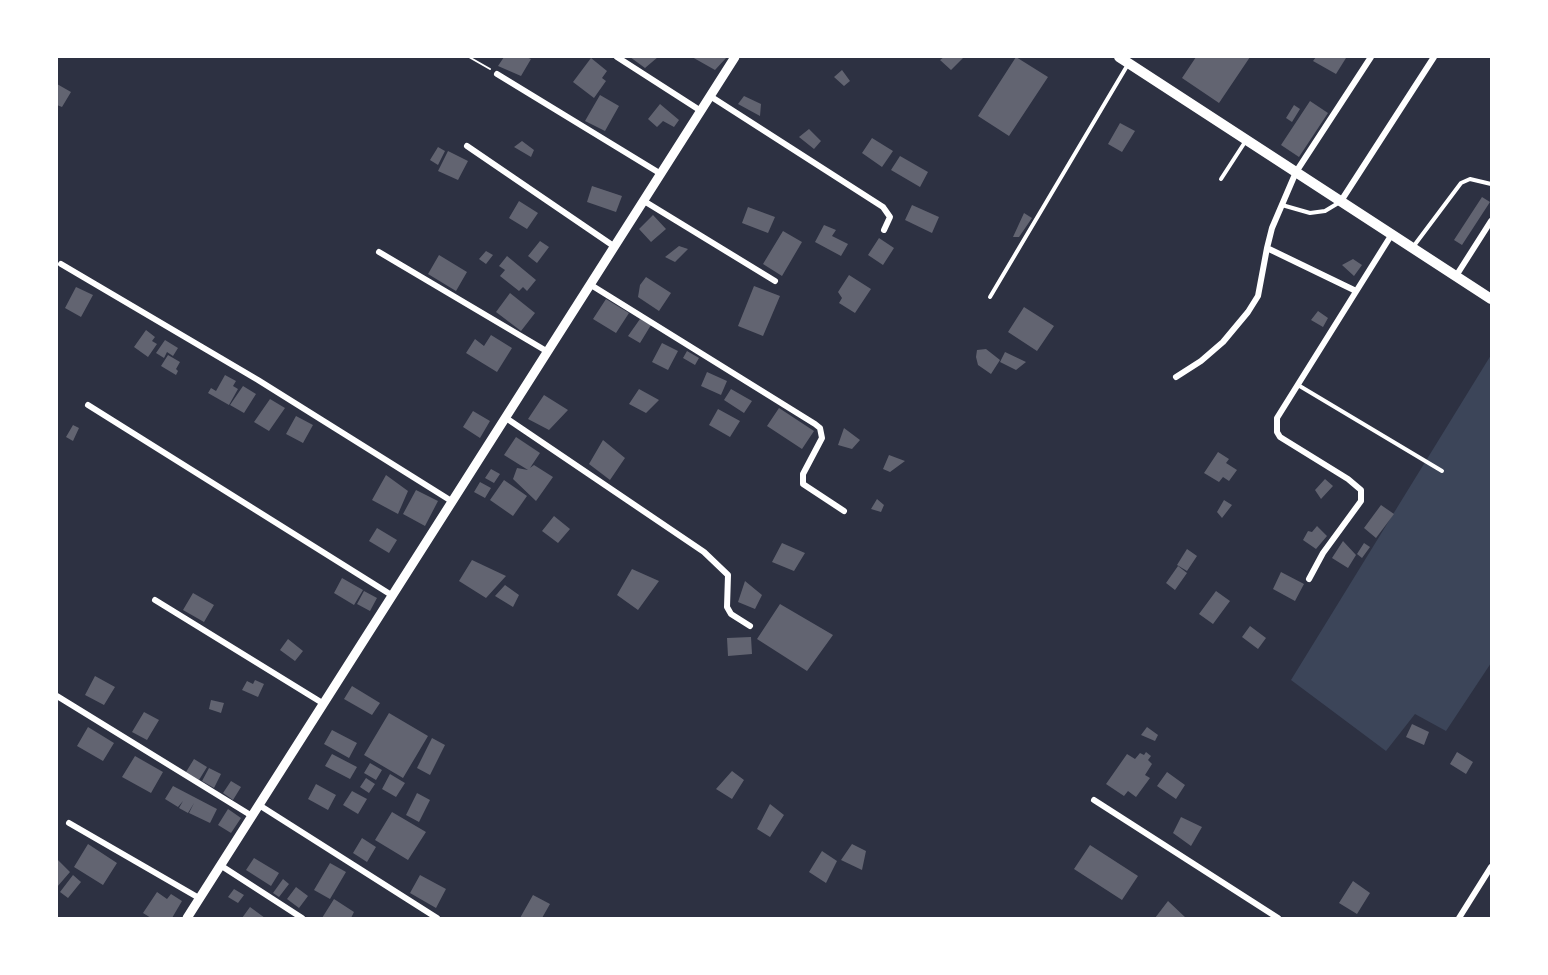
<!DOCTYPE html>
<style>
body{margin:0}
#map{position:relative;width:1548px;height:975px;overflow:hidden;background:#2d3142;font-family:"Exo 2",sans-serif}
canvas{display:block}
.frame{position:absolute;inset:0;border:58px solid #fff;pointer-events:none}
</style>
<div id="map">
<canvas width="1548" height="975"></canvas>
<div class="frame"></div>
</div>
<script>
const ctx = document.querySelector('canvas').getContext('2d');
ctx.lineJoin = 'round';
function fillPath(path, color) {
  ctx.fillStyle = color;
  ctx.fill(path, 'evenodd');
}
function shape(rows) {
  const path = new Path2D();
  for (const r of rows) {
    path.moveTo(r[0], r[1]);
    for (let i = 2; i < r.length; i += 2) path.lineTo(r[i], r[i + 1]);
  }
  return path;
}
function trace(path, color, width, dash) {
  ctx.strokeStyle = color;
  ctx.lineWidth = width;
  ctx.lineCap = dash ? 'butt' : 'round';
  ctx.setLineDash(dash || []);
  ctx.stroke(path);
}
const green = shape([
 [1491,355,1491,663,1446,731,1415,714,1386,751,1291,680]
]);
const building = shape([
 [504,57,526,57,531,59,521,76,498,66],
 [630,57,658,57,645,68],
 [692,57,727,57,715,70],
 [944,57,961,57,963,58,951,70,940,60],
 [1016,57,1048,77,1009,136,978,116],
 [1196,57,1250,57,1219,103,1182,78],
 [1316,57,1344,57,1346,58,1336,74,1313,61],
 [591,58,607,71,602,78,606,81,594,98,573,82],
 [842,70,850,81,844,86,834,77],
 [57,84,71,92,62,107,57,105],
 [600,95,619,106,605,131,585,121],
 [744,96,761,104,760,116,738,104],
 [1310,101,1328,113,1299,157,1281,145],
 [660,104,679,120,674,127,663,121,657,127,648,119],
 [1294,105,1300,109,1292,122,1286,118],
 [1120,123,1135,131,1122,152,1108,144],
 [809,129,821,141,814,149,799,137],
 [872,138,893,151,882,167,862,153],
 [522,141,534,150,531,157,514,147],
 [438,147,445,151,438,165,430,160],
 [448,151,468,161,458,180,438,171],
 [900,156,928,172,920,187,891,170],
 [592,186,622,196,616,212,587,202],
 [1482,197,1490,202,1462,245,1454,240],
 [519,201,538,213,527,229,509,218],
 [912,205,939,217,932,233,905,220],
 [748,207,775,217,768,233,742,223],
 [1024,213,1032,218,1019,237,1013,237],
 [653,215,666,229,651,242,639,229],
 [824,225,836,230,832,236,848,244,841,256,815,242],
 [783,231,802,242,782,276,763,264],
 [879,238,894,248,883,265,868,255],
 [540,241,549,247,537,263,528,256],
 [679,246,688,249,675,262,665,257],
 [486,251,493,255,486,264,479,259],
 [439,255,467,272,456,291,428,274],
 [507,256,536,280,527,291,523,287,519,291,500,276,505,270,499,266],
 [1353,259,1362,265,1354,276,1342,265],
 [849,275,871,289,855,313,839,303,842,298,838,292],
 [646,277,671,293,659,311,638,297,640,285],
 [754,286,780,296,763,336,738,326],
 [76,287,93,295,81,317,65,308],
 [510,293,535,313,521,331,496,312],
 [606,299,629,313,616,333,593,319],
 [1024,307,1054,326,1037,351,1008,332],
 [1318,311,1328,318,1323,327,1311,320],
 [640,319,651,325,640,343,628,336],
 [146,330,155,337,152,341,157,344,148,357,134,347],
 [491,335,512,348,497,372,466,353,475,339,484,346],
 [165,340,178,348,173,356,167,352,164,358,156,353],
 [662,343,678,351,668,370,652,362],
 [986,349,1000,360,991,374,978,365,976,357,977,350],
 [687,351,699,358,695,365,683,358],
 [1005,352,1026,362,1016,370,1000,362],
 [168,355,180,362,176,369,178,371,176,375,161,366],
 [707,372,727,381,721,395,701,386],
 [225,375,236,381,233,386,238,389,229,405,208,393,211,388,216,391],
 [243,386,256,394,244,413,230,405],
 [639,389,659,400,646,413,629,404],
 [731,389,752,401,744,413,724,400],
 [544,395,568,410,549,430,528,419],
 [270,399,285,408,269,431,254,422],
 [779,408,814,431,802,449,767,426],
 [718,409,740,421,730,437,709,425],
 [473,411,490,421,480,438,463,427],
 [296,416,313,425,303,443,286,434],
 [73,425,79,428,73,441,66,437],
 [844,428,860,440,852,449,838,445],
 [516,437,540,453,530,468,534,465,553,477,536,501,513,479,517,468,528,470,504,455],
 [603,440,625,458,610,480,589,464],
 [1218,452,1229,459,1226,463,1237,470,1229,481,1223,477,1219,482,1204,473],
 [889,455,905,461,890,472,883,469],
 [491,469,500,474,494,483,485,478],
 [386,475,408,491,398,514,372,500],
 [1325,479,1333,486,1321,499,1315,490],
 [504,480,527,496,513,516,490,500],
 [480,482,491,488,485,498,474,492],
 [416,490,438,501,425,526,403,514],
 [877,499,884,505,881,512,871,509],
 [1224,500,1232,505,1222,518,1217,512],
 [1381,505,1394,514,1376,538,1364,528],
 [554,516,570,529,558,543,542,531],
 [1317,526,1327,536,1316,549,1303,540,1308,531,1312,532],
 [377,528,397,540,389,553,369,541],
 [1343,541,1356,555,1348,568,1332,558],
 [782,543,805,553,794,571,772,562],
 [1364,543,1370,547,1362,558,1357,554],
 [1187,549,1197,556,1187,571,1177,565],
 [472,560,506,576,486,598,459,581],
 [1178,566,1187,573,1175,590,1166,583],
 [632,569,659,581,638,610,617,595],
 [1281,572,1304,584,1295,601,1273,589],
 [342,578,363,590,354,605,334,593],
 [745,581,762,595,755,609,738,602],
 [505,585,519,595,513,607,495,596],
 [364,591,377,598,370,611,357,604],
 [1216,591,1230,601,1213,624,1199,614],
 [193,593,214,605,204,622,183,610],
 [780,604,833,635,807,671,757,639],
 [1250,626,1266,638,1258,649,1242,637],
 [751,637,752,654,728,656,727,638],
 [288,639,303,651,295,661,280,650],
 [95,676,115,687,104,705,85,695],
 [255,680,264,684,258,697,242,690,247,681,253,684],
 [352,686,380,703,372,715,344,699],
 [211,700,224,703,221,713,209,709],
 [144,712,159,720,147,740,132,732],
 [389,713,428,736,403,778,364,755],
 [1412,724,1429,732,1424,745,1406,737],
 [88,727,114,743,103,761,77,746],
 [1147,727,1158,735,1155,741,1141,735],
 [332,730,357,743,349,758,324,744],
 [432,738,445,745,430,775,417,768],
 [1146,752,1151,756,1148,760,1152,764,1145,775,1150,778,1136,797,1128,791,1124,796,1106,784,1127,754,1135,759,1140,753,1144,755],
 [1457,752,1473,762,1466,774,1450,764],
 [332,754,357,767,350,779,325,766],
 [135,756,163,772,151,793,122,777],
 [194,759,207,767,199,780,186,772],
 [370,763,382,770,376,780,364,773],
 [209,768,221,774,214,788,202,781],
 [732,771,744,780,732,799,716,789],
 [1167,772,1185,785,1176,799,1157,786],
 [390,774,405,783,396,797,382,789],
 [366,778,375,784,369,793,360,787],
 [231,781,241,787,233,800,223,793],
 [316,784,336,795,328,810,308,799],
 [173,786,217,809,210,823,189,813,194,803,188,813,179,808,183,801,178,807,165,799],
 [352,791,367,799,358,814,343,805],
 [417,793,430,800,419,822,406,815],
 [770,804,784,815,770,837,757,829],
 [228,809,241,818,231,833,218,825],
 [392,812,426,832,408,860,375,840],
 [1181,817,1202,827,1191,846,1173,833],
 [362,838,376,847,367,862,353,853],
 [88,844,117,863,103,885,74,867],
 [852,844,866,851,862,870,841,860],
 [1090,845,1138,876,1122,900,1074,869],
 [822,851,837,861,826,883,809,872],
 [254,858,279,873,271,886,246,870],
 [57,859,70,872,57,887],
 [330,863,346,872,330,899,314,890],
 [73,875,81,882,68,898,60,892],
 [420,875,446,889,436,908,410,893],
 [283,879,289,884,279,897,273,893],
 [1353,881,1370,893,1357,914,1339,903],
 [296,887,308,896,299,908,287,899],
 [234,889,244,895,238,903,228,897],
 [157,892,167,899,171,894,182,901,172,918,151,918,143,913],
 [533,895,550,904,542,918,520,918],
 [334,899,354,912,351,918,322,918],
 [1168,901,1186,918,1155,918],
 [250,907,265,918,242,918]
]);
const path = shape([
 [469,57,490,69]
]);
const service = shape([
 [1221,179,1245,142],
 [1282,205,1310,213,1325,211,1340,202],
 [1413,247,1461,183,1470,179,1491,184],
 [990,297,1127,66],
 [1298,385,1442,471]
]);
const minor = shape([
 [617,57,701,111],
 [497,74,661,174],
 [710,96,883,207,890,217,884,230],
 [467,146,615,247],
 [644,201,775,281],
 [1341,201,1434,57],
 [1267,248,1272,228,1296,172,1371,57],
 [379,252,548,352],
 [61,264,258,380,453,502],
 [1456,276,1491,221],
 [591,285,815,424,820,428,822,438,803,474,803,484,844,511],
 [1176,377,1201,361,1223,342,1248,312,1258,296,1267,248,1356,291],
 [88,405,393,596],
 [506,418,704,552,728,575,727,607,731,614,750,626],
 [1309,579,1323,553,1361,501,1361,490,1348,479,1280,437,1277,432,1277,418,1392,234],
 [155,600,324,704],
 [57,696,252,816],
 [1094,800,1278,918],
 [259,805,437,918],
 [69,823,199,898],
 [220,865,302,918],
 [1459,918,1491,867]
]);
const tertiary = shape([
 [187,918,735,57]
]);
const secondary = shape([
 [1119,57,1491,299]
]);
fillPath(green, '#3c4559');
fillPath(building, '#626471');
trace(path, '#fff', 2);
trace(service, '#fff', 4);
trace(minor, '#fff', 6);
trace(tertiary, '#fff', 9);
trace(secondary, '#fff', 10);
</script>
